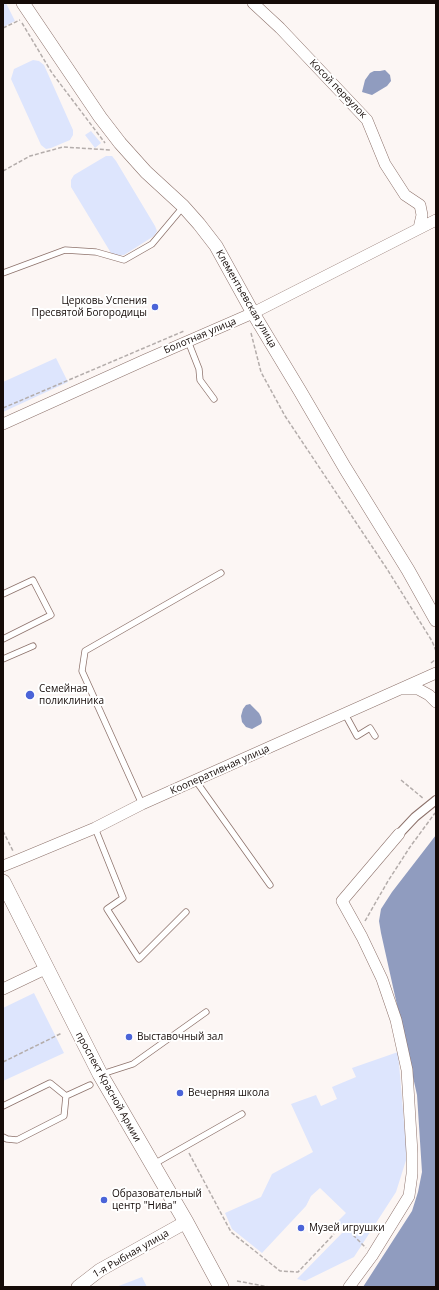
<!DOCTYPE html>
<meta charset="utf-8">
<style>
body{margin:0}
#map{position:relative;width:439px;height:1290px;overflow:hidden;background:#fcf6f4;font-family:"Open Sans",sans-serif}
canvas{display:block}
.frame{position:absolute;inset:0;border:4px solid #150b08;pointer-events:none}
</style>
<div id="map">
<canvas width="439" height="1290"></canvas>
<div class="frame"></div>
</div>
<script>
const ctx = document.querySelector('canvas').getContext('2d');
ctx.lineJoin = 'round';
function fillPath(path, color) {
  ctx.fillStyle = color;
  ctx.fill(path, 'evenodd');
}
function shape(rows) {
  const path = new Path2D();
  for (const r of rows) {
    path.moveTo(r[0], r[1]);
    for (let i = 2; i < r.length; i += 2) path.lineTo(r[i], r[i + 1]);
  }
  return path;
}
function trace(path, color, width, dash) {
  ctx.strokeStyle = color;
  ctx.lineWidth = width;
  ctx.lineCap = dash ? 'butt' : 'round';
  ctx.setLineDash(dash || []);
  ctx.stroke(path);
}
function drawText(font, color, halo, rows, align = 'center') {
  ctx.font = font + ' "Open Sans",sans-serif';
  ctx.lineWidth = 4;
  ctx.setLineDash([]);
  ctx.textBaseline = 'middle';
  ctx.strokeStyle = halo;
  ctx.fillStyle = color;
  for (const [text, x, y, turn = 0] of rows) {
    ctx.save();
    ctx.translate(x, y);
    ctx.rotate((+turn || 0) * Math.PI / 180);
    ctx.textAlign = isNaN(turn) ? turn : align;
    if (halo) ctx.strokeText(text, 0, 0);
    ctx.fillText(text, 0, 0);
    ctx.restore();
  }
}
const green = shape([
 [3,3,6,3,15,21,3,27],
 [33,60,39,61,44,65,73,130,73,135,70,140,51,148,46,149,41,145,11,79,14,69],
 [91,131,101,143,95,148,85,135],
 [106,156,112,156,116,161,155,226,157,231,154,236,124,255,117,256,111,253,71,187,71,180,74,175],
 [56,358,68,382,3,412,3,382],
 [34,993,64,1053,3,1081,3,1008],
 [398,1052,407,1157,396,1192,354,1257,305,1281,297,1279,345,1230,337,1222,346,1213,320,1188,311,1196,306,1206,262,1253,232,1229,225,1213,261,1197,272,1174,313,1152,291,1104,316,1095,321,1106,337,1099,332,1087,356,1077,352,1068],
 [142,1277,147,1287,116,1287]
]);
const water = shape([
 [385,70,390,75,391,81,387,86,372,95,362,92,365,80,370,73,374,71,380,71],
 [250,704,259,713,261,717,262,722,261,724,252,729,246,727,242,722,241,716,243,709,246,705],
 [436,835,436,1287,363,1287,412,1211,418,1192,422,1172,417,1095,381,933,379,921,381,909,392,892]
]);
const path = shape([
 [22,23,52,73,105,143],
 [3,28,20,20],
 [3,171,30,156,63,147,111,150],
 [251,333,261,372,285,416,387,569,432,641,436,651],
 [3,408,184,331],
 [431,663,436,659],
 [401,780,424,799],
 [3,831,13,851],
 [365,921,388,881,410,847,435,813],
 [3,1062,62,1033],
 [189,1153,231,1232,280,1271,298,1272,334,1234],
 [353,1235,366,1248],
 [237,1281,269,1287]
]);
const service = shape([
 [3,273,65,250,96,252,124,260,152,244,183,207],
 [188,341,199,369,200,380,214,399],
 [3,594,33,580,51,615,3,639],
 [3,659,33,646],
 [345,714,357,736,370,728,375,736],
 [196,781,270,885],
 [142,804,82,671,85,651,221,573],
 [95,828,123,898,107,909,139,959,186,912],
 [102,1074,133,1064,206,1012],
 [3,1106,50,1083,66,1096,90,1085],
 [3,1137,7,1139,17,1140,64,1116,66,1096],
 [154,1164,242,1114]
]);
const pedestrian = shape([
 [399,834,415,817,436,800]
]);
const minor = shape([
 [253,3,280,28,367,120,385,164,405,195,420,205,422,215,419,228],
 [3,424,145,360,253,313,436,220],
 [403,689,418,689,429,695,436,702],
 [3,866,18,860,95,828,142,804,436,673],
 [3,989,47,968],
 [349,1287,372,1256,409,1196,412,1174,412,1153,407,1070,396,1020,382,979,362,937,342,901,399,834]
]);
const tertiary = shape([
 [23,3,100,117,120,143,146,172,183,206,199,224,216,246,253,313,300,391,345,468,408,570,436,620],
 [78,1287,100,1270,186,1222]
]);
const secondary = shape([
 [3,882,100,1074,186,1222,221,1287]
]);
const markers = [
 [155,307,4,"#4b64d8"],
 [30,695,5,"#4b64d8"],
 [129,1037,4,"#4b64d8"],
 [180,1093,4,"#4b64d8"],
 [104,1200,4,"#4b64d8"],
 [301,1228,4,"#4b64d8"]
];
const streetNames = [
 ["Косой переулок",338,89,46],
 ["Клементьевская улица",246,299,60],
 ["Болотная улица",200,336,-23],
 ["Кооперативная улица",220,770,-24],
 ["проспект Красной Армии",108,1087,61],
 ["1-я Рыбная улица",131,1254,-30]
];
const poiNames = [
 ["Церковь Успения",147,301,"right"],
 ["Пресвятой Богородицы",147,313,"right"],
 ["Семейная",39,689],
 ["поликлиника",39,701],
 ["Выставочный зал",137,1037],
 ["Вечерняя школа",188,1093],
 ["Образовательный",112,1194],
 ["центр \"Нива\"",112,1206],
 ["Музей игрушки",309,1228]
];
fillPath(green, '#dde5fd');
fillPath(water, '#909cbf');
trace(service, '#8d726b', 7);
trace(pedestrian, '#8d726b', 10);
trace(minor, '#8d726b', 12);
trace(tertiary, '#8d726b', 14);
trace(secondary, '#8d726b', 16);
trace(path, '#b4adab', 1.5, [4, 2]);
trace(service, '#fff', 5.5);
trace(pedestrian, '#fff', 8);
trace(minor, '#fff', 11);
trace(tertiary, '#fff', 13);
trace(secondary, '#fff', 15);
for (const [x, y, r, color] of markers) {
  const dot = new Path2D();
  dot.arc(x, y, r, 0, 2 * Math.PI);
  ctx.fillStyle = color;
  ctx.fill(dot);
  trace(dot, '#fff', 1.5);
}
drawText('10px', '#150b08', '#fff', streetNames);
drawText('10px', '#150b08', '#fff', poiNames, 'left');
</script>
